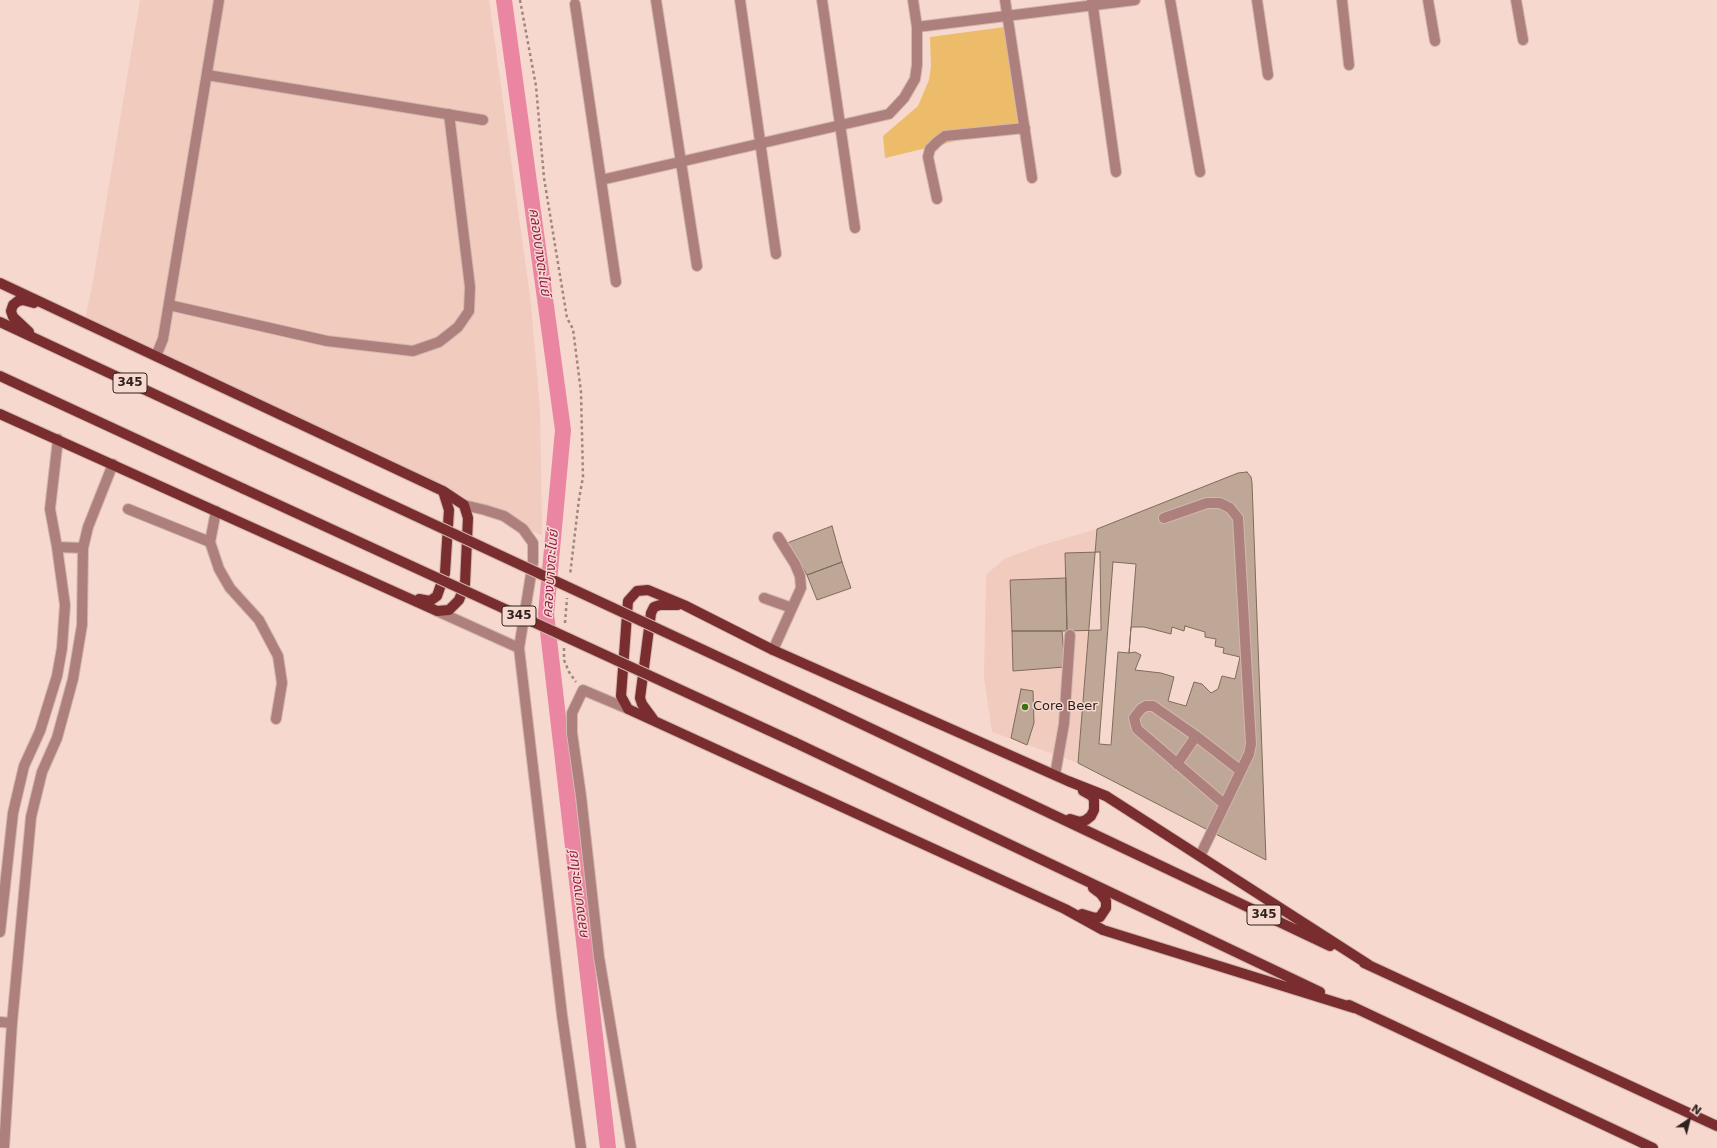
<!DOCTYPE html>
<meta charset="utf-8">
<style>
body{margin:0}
#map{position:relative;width:1717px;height:1148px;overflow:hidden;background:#f6d8ce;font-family:"DejaVu Sans",sans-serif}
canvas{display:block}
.north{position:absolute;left:1669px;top:1100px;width:40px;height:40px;-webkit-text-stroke:3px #f6d8ce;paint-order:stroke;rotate:35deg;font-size:11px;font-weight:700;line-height:16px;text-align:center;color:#2d221e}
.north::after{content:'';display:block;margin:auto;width:14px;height:18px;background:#2d221e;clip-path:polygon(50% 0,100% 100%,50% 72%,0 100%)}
</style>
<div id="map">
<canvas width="1717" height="1148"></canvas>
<div class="north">N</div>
</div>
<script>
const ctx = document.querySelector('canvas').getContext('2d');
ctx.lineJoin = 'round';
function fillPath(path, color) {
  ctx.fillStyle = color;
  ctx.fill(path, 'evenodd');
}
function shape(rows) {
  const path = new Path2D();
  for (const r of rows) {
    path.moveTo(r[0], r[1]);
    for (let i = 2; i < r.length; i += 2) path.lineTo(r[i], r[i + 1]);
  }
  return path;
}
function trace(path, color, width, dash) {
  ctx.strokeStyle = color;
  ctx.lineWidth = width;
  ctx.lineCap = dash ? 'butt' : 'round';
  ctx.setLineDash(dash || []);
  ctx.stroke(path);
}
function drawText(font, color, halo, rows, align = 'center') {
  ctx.font = font + ' "DejaVu Sans","Noto Sans Thai",sans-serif';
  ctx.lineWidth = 3;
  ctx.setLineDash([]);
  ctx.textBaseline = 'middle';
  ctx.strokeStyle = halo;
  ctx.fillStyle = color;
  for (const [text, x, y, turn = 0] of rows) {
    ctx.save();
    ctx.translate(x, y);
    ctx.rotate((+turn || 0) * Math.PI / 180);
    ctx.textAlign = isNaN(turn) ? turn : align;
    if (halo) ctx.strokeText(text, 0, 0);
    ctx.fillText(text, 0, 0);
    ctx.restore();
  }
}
const built = shape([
 [140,0,489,0,531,304,540,408,542,535,464,505,84,323,92,287],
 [1097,529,1078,763,992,732,984,677,986,575,1004,559,1039,546]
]);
const green = shape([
 [1005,27,1018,126,885,158,883,136,918,106,929,80,931,66,930,37]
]);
const canal = shape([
 [504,0,563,430,546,614,608,1148]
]);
const building = shape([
 [1247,472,1251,477,1252,483,1266,860,1078,763,1097,529,1238,473,1247,472],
 [832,526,842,562,807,575,787,543,832,526],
 [1100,552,1101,630,1067,631,1065,553,1100,552],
 [842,562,851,588,817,600,807,575,842,562],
 [1113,562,1136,564,1129,653,1118,652,1111,745,1099,744,1113,562],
 [1066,578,1067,631,1012,631,1010,580,1066,578],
 [1185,626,1205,632,1205,637,1216,639,1215,646,1224,648,1223,653,1240,657,1235,679,1222,676,1218,689,1211,693,1202,684,1194,682,1186,706,1168,701,1174,677,1161,673,1135,670,1141,655,1135,652,1129,653,1131,627,1144,627,1171,634,1172,627,1184,631,1185,626],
 [1012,631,1062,631,1065,667,1013,671,1012,631],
 [1021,689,1033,691,1034,723,1027,745,1011,738,1021,689]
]);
const path = shape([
 [520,0,536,86,544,178,567,318,573,329,581,392,583,477,579,499,570,575],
 [565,623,567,598],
 [564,648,564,660,569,672,576,682]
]);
const minor = shape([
 [656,0,697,266],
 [740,0,776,254],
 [822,0,855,228],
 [1005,0,1032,178],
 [1092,0,1116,172],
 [1170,0,1200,172],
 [1257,0,1268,75],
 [1342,0,1349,65],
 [1428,0,1435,41],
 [1516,0,1523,40],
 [575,4,616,282],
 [917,27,1135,0],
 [207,75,483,120],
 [601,180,889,114,904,98,915,79,917,65,917,27,913,0],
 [937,199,928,157,930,149,937,142,945,136,1025,128],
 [169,305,327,341,413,351,439,342,458,327,469,311,470,287,449,114],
 [156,356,163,339,219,0],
 [464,505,485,510,504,516,523,529,533,543,533,562,519,648,562,1015,581,1148],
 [128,509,210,542],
 [216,511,210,542,219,569,230,588,259,620,278,656,282,683,276,719],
 [1164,518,1207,503,1220,503,1230,508,1238,518,1251,744,1249,754,1200,856],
 [57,547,83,548],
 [764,598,792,608],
 [437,611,519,648],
 [773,650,801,588,800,576,795,564,778,537],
 [628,709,583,690,572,713,572,733,581,796,599,957,631,1148],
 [1177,764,1196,736],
 [1055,775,1064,724,1070,635],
 [1224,804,1137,729,1134,718,1141,709,1146,706,1153,706,1196,736,1241,771],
 [0,932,13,813,24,766,40,731,57,676,62,648,65,605,57,547,50,509,58,439],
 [0,1022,12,1023],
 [4,1148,12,1023,31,817,42,772,57,738,73,679,82,625,83,548,88,527,113,464]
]);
const major = shape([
 [0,283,443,491,464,505,468,518,465,584,459,600,449,610,437,611,0,414],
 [0,322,261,444],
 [29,332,13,317,11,311,13,305,18,301,23,300,34,303],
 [0,376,244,489],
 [419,599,430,601,437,596,445,573,449,510,443,491],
 [813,701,1330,946],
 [653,719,642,704,640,698,651,613,654,607,660,605,678,605],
 [794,742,1320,992],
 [1070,819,1080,822,1086,820,1091,816,1094,810,1094,800,1092,796,1083,791],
 [1082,914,1095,918,1100,917,1106,908,1106,901,1101,894,1093,888],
 [1364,963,1717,1126],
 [1349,1005,1653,1148],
 [1354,1008,1103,930,1065,909,628,709,621,696,628,601,637,591,648,590,684,605,773,650,1068,781,1106,796,1369,965]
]);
const majorBridge = shape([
 [261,444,813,701],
 [244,489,794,742]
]);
const markers = [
 [1025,707,4,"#367510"]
];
const shields = [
 [130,383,34],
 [519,616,34],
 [1264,915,34]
];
const shieldNames = [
 ["345",130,383],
 ["345",519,616],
 ["345",1264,915]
];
const poiNames = [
 ["Core Beer",1033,707]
];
const waterNames = [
 ["คลองบางตะไนย์",539,252,82],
 ["คลองบางตะไนย์",551,574,-86],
 ["คลองบางตะไนย์",579,895,-97]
];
fillPath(built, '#f0cbbe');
fillPath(green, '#ecbc6a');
trace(canal, '#ea86a2', 16);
fillPath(building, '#bea796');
trace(building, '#7f6b5a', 1);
trace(minor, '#d2b7ae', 12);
trace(major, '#d2b7ae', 12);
trace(path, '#9d8880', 2.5, [3, 3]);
trace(minor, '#ad807d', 10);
trace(major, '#792d2f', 10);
trace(majorBridge, '#d2b7ae', 12, []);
trace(majorBridge, '#792d2f', 10);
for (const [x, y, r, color] of markers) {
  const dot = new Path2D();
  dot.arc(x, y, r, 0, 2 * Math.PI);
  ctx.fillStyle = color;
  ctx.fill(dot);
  trace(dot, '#f6d8ce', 1.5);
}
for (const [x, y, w] of shields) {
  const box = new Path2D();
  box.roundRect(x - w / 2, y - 10, w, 20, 3);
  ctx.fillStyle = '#f6d8ce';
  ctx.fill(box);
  trace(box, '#2d221e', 1);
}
drawText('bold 12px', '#2d221e', null, shieldNames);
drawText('13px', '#2d221e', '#f6d8ce', poiNames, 'left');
drawText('italic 14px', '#931e4c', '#f6d8ce', waterNames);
</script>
